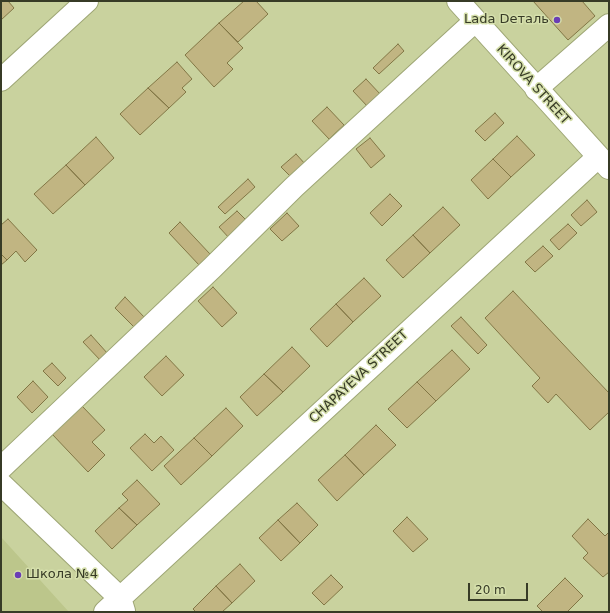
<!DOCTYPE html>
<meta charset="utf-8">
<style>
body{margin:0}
#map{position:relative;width:610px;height:613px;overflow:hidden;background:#c9d29e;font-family:"DejaVu Sans",sans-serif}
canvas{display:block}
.frame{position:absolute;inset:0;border:2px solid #373b26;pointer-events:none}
.scale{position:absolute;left:468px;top:583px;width:60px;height:18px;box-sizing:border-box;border:2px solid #373b26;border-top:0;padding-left:5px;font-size:12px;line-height:14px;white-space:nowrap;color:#373b26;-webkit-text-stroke:3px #d5dfab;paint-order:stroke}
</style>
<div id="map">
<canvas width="610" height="613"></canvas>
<div class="frame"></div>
<div class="scale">20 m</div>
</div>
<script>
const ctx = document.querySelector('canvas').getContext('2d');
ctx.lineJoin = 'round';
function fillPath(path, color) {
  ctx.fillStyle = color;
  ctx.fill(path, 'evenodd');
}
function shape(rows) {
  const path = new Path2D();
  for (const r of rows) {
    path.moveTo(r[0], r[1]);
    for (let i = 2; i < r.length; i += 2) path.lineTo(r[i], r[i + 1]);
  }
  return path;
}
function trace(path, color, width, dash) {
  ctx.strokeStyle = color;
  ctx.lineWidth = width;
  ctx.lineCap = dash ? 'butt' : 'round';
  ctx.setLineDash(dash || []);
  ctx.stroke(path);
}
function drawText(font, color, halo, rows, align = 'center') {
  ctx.font = font + ' "DejaVu Sans",sans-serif';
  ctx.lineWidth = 3;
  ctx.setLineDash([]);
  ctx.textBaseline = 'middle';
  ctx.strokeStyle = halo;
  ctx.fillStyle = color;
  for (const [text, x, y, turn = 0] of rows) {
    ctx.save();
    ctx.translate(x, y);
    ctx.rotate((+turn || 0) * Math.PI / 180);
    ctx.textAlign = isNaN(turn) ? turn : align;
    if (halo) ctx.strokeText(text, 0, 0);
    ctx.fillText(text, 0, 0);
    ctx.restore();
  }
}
const built = shape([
 [1,537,69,612,1,612]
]);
const building = shape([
 [1,1,8,1,14,8,1,20,1,1],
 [244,1,256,1,268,14,238,42,219,23,244,1],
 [533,1,582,1,595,16,568,40,533,1],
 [219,23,243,48,227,63,233,69,214,87,185,55,219,23],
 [398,44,404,51,379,74,373,68,398,44],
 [177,62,192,79,182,88,186,92,169,108,148,88,177,62],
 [366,79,381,95,368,107,353,91,366,79],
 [148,88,169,108,140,135,120,114,148,88],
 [327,107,344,125,329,139,312,121,327,107],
 [495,113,504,123,485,141,475,131,495,113],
 [517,136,535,155,511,177,493,159,517,136],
 [96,137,114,158,85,185,66,165,96,137],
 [370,138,385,156,371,168,356,149,370,138],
 [296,154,306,165,292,178,281,167,296,154],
 [493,159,511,177,488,199,471,180,493,159],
 [66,165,85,185,53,214,34,194,66,165],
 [248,179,255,187,225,214,218,207,248,179],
 [390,194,402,206,382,226,370,213,390,194],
 [587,200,597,212,581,226,571,215,587,200],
 [443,207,460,225,430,253,413,235,443,207],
 [237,211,248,222,230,239,219,227,237,211],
 [287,213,299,226,282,241,270,229,287,213],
 [8,219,37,250,25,262,16,251,7,260,1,254,1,225,8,219],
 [180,222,210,254,199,265,169,233,180,222],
 [568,224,577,233,559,250,550,240,568,224],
 [413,235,430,253,403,278,386,260,413,235],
 [543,246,553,256,535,272,525,262,543,246],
 [1,254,7,260,1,265,1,254],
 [364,278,381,296,353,322,336,304,364,278],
 [213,287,237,313,222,327,198,301,213,287],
 [513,291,609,393,609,412,590,430,556,394,548,403,532,386,540,378,485,318,513,291],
 [125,297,145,318,135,328,115,308,125,297],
 [336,304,353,322,327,347,310,329,336,304],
 [461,317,487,345,478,354,451,326,461,317],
 [91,335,108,354,101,361,83,342,91,335],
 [292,347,310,366,283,392,264,374,292,347],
 [452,350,470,369,436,401,417,382,452,350],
 [166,356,184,375,162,396,144,377,166,356],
 [52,363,66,378,58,386,43,371,52,363],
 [264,374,283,392,257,416,240,397,264,374],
 [33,381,48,397,32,413,17,397,33,381],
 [417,382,436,401,407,428,388,409,417,382],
 [82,406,105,430,92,442,105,455,88,472,52,434,82,406],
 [226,408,243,426,212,456,194,438,226,408],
 [376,425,396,445,364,475,345,455,376,425],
 [145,434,154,443,161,436,174,450,152,471,130,448,145,434],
 [194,438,212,456,181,485,164,466,194,438],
 [345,455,364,475,337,501,318,480,345,455],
 [137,480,160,504,137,525,119,508,128,500,122,494,137,480],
 [297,503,318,525,300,543,278,520,297,503],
 [119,508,137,525,112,549,95,531,119,508],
 [407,517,428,539,413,552,393,531,407,517],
 [588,519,605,536,609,532,609,572,603,577,583,558,588,553,572,536,588,519],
 [278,520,300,543,281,561,259,538,278,520],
 [240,564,255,581,232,603,216,586,240,564],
 [331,575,343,587,324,605,312,593,331,575],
 [565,578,583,596,567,612,543,612,537,606,565,578],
 [216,586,232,603,222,612,196,612,193,609,216,586]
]);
const minor = shape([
 [458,1,609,168],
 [536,89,609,25],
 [1,468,212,268,294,187,475,21],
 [1,484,120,598,124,611],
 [105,612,598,157]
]);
const major = shape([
 [1,80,87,1]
]);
const markers = [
 [557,20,4,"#6a3db5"],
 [18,575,4,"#6a3db5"]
];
const poiNames = [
 ["Lada Dеталь",549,20],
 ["Школа №4",26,575,"left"]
];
const streetNames = [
 ["KIROVA STREET",533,85,48],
 ["CHAPAYEVA STREET",359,377,-43]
];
fillPath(built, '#bcc68b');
fillPath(building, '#c1b582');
trace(building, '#817645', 1);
trace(minor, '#9ea675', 24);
trace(major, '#9ea675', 24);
trace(minor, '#fff', 22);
trace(major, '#fff', 22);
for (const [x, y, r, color] of markers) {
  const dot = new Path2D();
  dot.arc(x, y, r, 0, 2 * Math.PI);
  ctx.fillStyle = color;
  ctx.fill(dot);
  trace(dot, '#d5dfab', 1.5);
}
drawText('13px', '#373b26', '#d5dfab', poiNames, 'right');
drawText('13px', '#373b26', '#d5dfab', streetNames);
</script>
